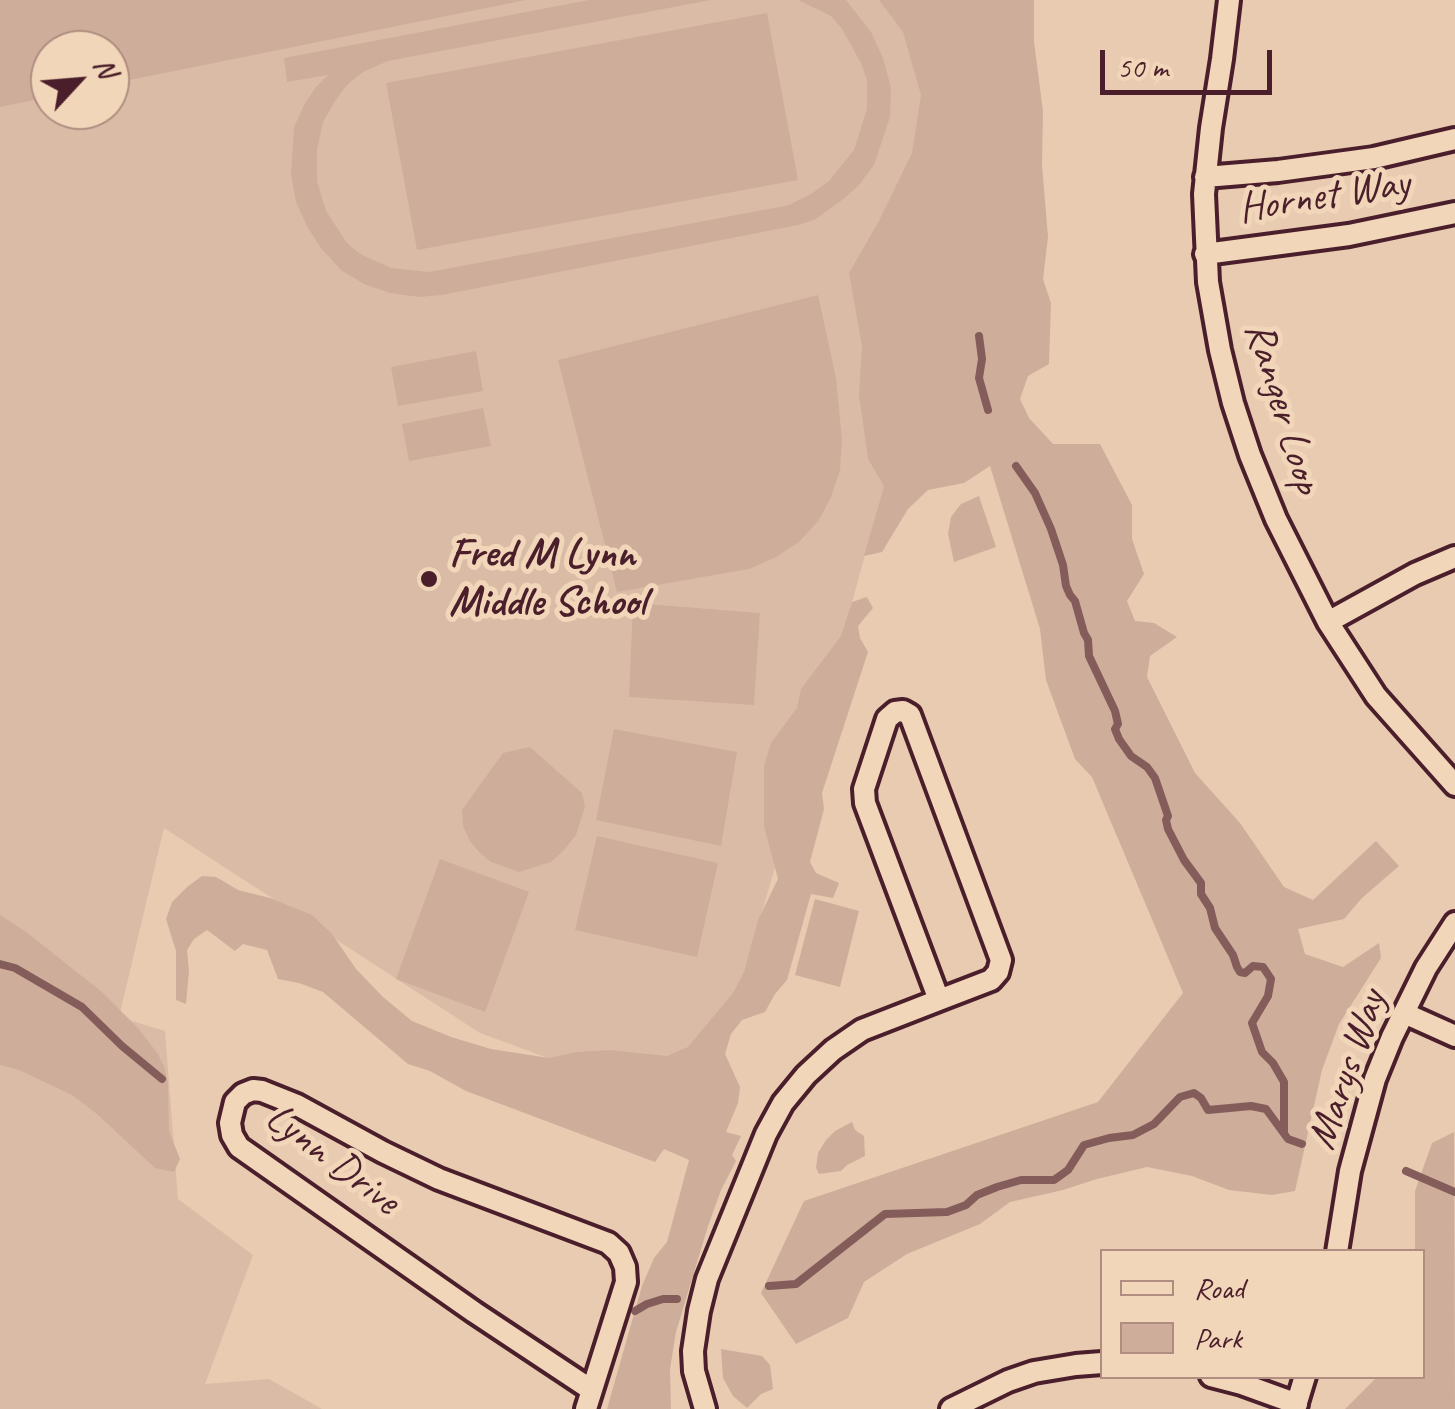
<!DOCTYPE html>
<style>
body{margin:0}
#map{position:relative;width:1455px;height:1409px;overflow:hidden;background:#e8cbb1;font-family:Caveat,sans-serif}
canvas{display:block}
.legend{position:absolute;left:1100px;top:1249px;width:325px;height:130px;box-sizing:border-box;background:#f2d6b9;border:2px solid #af8d80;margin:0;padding:12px 18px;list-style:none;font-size:30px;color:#4a1f2b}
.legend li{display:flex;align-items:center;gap:20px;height:50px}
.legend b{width:50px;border:2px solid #af8d80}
.north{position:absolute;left:30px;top:30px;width:100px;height:100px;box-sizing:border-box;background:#f2d6b9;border:2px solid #af8d80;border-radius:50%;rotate:64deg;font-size:28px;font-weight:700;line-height:40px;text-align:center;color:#4a1f2b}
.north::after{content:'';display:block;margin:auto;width:35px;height:45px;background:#4a1f2b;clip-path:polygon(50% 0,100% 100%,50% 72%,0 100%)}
.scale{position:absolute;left:1100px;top:50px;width:172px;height:45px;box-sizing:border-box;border:5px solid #4a1f2b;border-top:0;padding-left:12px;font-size:30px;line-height:35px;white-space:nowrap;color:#4a1f2b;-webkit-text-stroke:8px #f2d6b9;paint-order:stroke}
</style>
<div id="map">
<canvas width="1455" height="1409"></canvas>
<ul class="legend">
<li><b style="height:12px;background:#f2d6b9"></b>Road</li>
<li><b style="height:28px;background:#ceae9a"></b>Park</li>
</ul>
<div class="north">N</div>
<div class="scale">50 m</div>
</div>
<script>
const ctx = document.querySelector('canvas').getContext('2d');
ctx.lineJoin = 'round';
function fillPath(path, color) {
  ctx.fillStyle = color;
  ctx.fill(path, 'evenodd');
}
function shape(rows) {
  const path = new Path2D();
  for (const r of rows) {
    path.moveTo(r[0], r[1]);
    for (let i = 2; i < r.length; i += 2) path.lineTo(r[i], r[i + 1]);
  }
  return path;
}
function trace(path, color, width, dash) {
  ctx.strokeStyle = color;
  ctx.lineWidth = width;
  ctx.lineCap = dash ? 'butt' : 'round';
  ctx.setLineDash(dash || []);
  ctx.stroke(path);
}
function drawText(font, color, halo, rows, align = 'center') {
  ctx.font = font + ' Caveat,sans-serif';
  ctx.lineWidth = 10;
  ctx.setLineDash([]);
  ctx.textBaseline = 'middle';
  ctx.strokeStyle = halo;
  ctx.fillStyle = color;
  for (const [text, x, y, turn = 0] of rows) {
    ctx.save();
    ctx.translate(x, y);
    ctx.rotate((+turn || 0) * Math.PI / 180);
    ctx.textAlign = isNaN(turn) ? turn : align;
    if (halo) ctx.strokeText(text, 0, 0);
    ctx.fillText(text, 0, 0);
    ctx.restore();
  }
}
const built = shape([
 [0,0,948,0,1003,56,852,602,703,1115,480,1033,164,828,119,1017,165,1031,178,1199,253,1255,205,1384,269,1379,322,1409,0,1409],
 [50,50,110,50,110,110,50,110]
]);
const green = shape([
 [0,0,526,0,110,84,110,50,50,50,50,97,0,107],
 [589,0,711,0,388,61,363,72,347,85,335,101,323,122,317,150,317,181,326,211,347,243,360,254,391,268,429,272,774,208,789,205,811,194,829,181,854,150,867,109,867,80,861,63,842,29,831,16,798,0,846,0,871,32,883,58,891,88,890,117,874,165,859,185,842,200,814,220,798,225,442,295,419,297,390,293,364,284,341,270,321,248,308,228,296,202,291,174,294,127,304,105,316,87,328,75,287,82,284,58],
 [879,0,1034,0,1034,42,1043,111,1042,165,1048,237,1043,279,1051,303,1049,364,1028,376,1020,399,1029,418,1053,444,1100,444,1132,505,1132,539,1144,574,1127,601,1135,621,1154,623,1177,637,1150,656,1147,677,1195,773,1240,823,1284,887,1313,900,1376,841,1399,866,1362,898,1344,919,1298,929,1305,954,1343,967,1379,943,1381,958,1339,1024,1322,1070,1295,1191,1272,1195,1229,1190,1192,1176,1147,1167,1097,1179,1063,1190,1010,1202,980,1224,907,1254,864,1282,848,1318,796,1344,761,1293,804,1201,1098,1102,1183,993,1092,777,1075,759,1046,680,1040,629,990,466,964,483,928,490,908,509,882,552,864,556,884,486,868,459,859,395,862,346,849,273,879,221,912,153,921,95,903,32],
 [767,13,798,180,417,250,386,83],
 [818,295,836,378,842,440,840,470,831,497,819,520,799,542,776,557,749,569,617,592,558,360],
 [476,351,483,391,398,406,391,367],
 [483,408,491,446,409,461,402,424],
 [979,496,996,547,954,562,948,534,951,517,961,504],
 [867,597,873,608,858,626,860,638,868,652,822,793,824,809,810,862,816,873,839,883,833,898,811,894,787,980,775,994,765,1012,742,1020,731,1034,725,1054,740,1087,738,1103,726,1132,741,1136,732,1155,736,1161,721,1190,708,1226,676,1332,670,1369,671,1409,607,1409,642,1286,654,1258,667,1242,689,1160,664,1149,655,1162,466,1091,430,1071,408,1064,323,992,299,983,278,979,267,950,243,944,235,951,207,930,194,939,187,950,189,971,186,1004,176,1000,176,951,166,919,172,902,187,887,202,876,216,877,238,890,270,898,312,915,332,934,356,969,383,997,412,1021,451,1037,491,1049,549,1058,577,1052,611,1050,667,1056,688,1047,733,993,744,972,758,920,778,879,764,826,764,766,771,743,797,708,801,689,841,636,852,602],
 [633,603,760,613,754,705,629,697],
 [614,729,737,752,721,846,596,820],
 [530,747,582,793,585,806,576,835,564,850,551,862,519,872,491,862,479,852,470,841,463,826,462,810,503,753],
 [597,836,718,863,697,957,575,930],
 [440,859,529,892,485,1012,396,979],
 [815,899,859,911,840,987,795,975],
 [0,915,25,931,102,992,137,1027,158,1054,165,1069,168,1084,169,1131,180,1159,174,1172,155,1168,97,1114,72,1095,19,1070,0,1065],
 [852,1122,855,1130,864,1136,865,1156,847,1165,841,1171,819,1174,816,1168,818,1153,826,1140,835,1131],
 [1454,1132,1455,1409,1345,1409,1377,1377,1422,1376,1422,1252,1415,1250,1415,1191,1432,1143],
 [721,1349,762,1356,770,1365,773,1389,761,1394,747,1408,733,1396,723,1378]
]);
const stream = shape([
 [979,336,982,359,979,378,988,410],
 [1016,466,1035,493,1051,529,1063,565,1066,586,1070,595,1075,601,1084,633,1088,640,1089,656,1115,711,1118,724,1115,729,1119,739,1131,756,1147,767,1155,778,1168,816,1166,820,1168,829,1184,860,1201,883,1201,894,1210,908,1215,928,1233,955,1237,967,1240,972,1245,973,1253,966,1263,967,1271,979,1268,996,1252,1023,1262,1052,1273,1063,1284,1082,1284,1132],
 [0,964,15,968,82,1007,122,1046,162,1079],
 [1406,1171,1455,1192],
 [769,1286,796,1284,885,1214,947,1212,966,1205,977,1195,997,1187,1021,1180,1054,1180,1068,1170,1084,1145,1109,1138,1133,1135,1154,1124,1180,1097,1194,1093,1201,1098,1208,1110,1251,1106,1266,1109,1288,1139,1302,1144],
 [635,1311,647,1304,663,1299,677,1299]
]);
const minor = shape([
 [1229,0,1222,59,1211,128,1204,194,1208,282,1220,350,1233,403,1250,455,1276,519,1328,622,1376,696,1455,785],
 [1205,177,1278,171,1374,158,1455,139],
 [1205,254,1349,235,1455,213],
 [1328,622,1415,574,1455,557],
 [903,711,910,715,1001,960,998,972,991,980,939,1000,865,803,864,789,887,719,895,712,903,711],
 [1404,1013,1455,1036],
 [1337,1252,1350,1171,1375,1079,1392,1037,1426,968,1455,923],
 [1211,1376,1242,1384,1297,1404],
 [586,1409,626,1282,625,1267,619,1253,608,1243,439,1179,383,1152,297,1105,262,1091,253,1090,243,1094,235,1102,230,1123,232,1135,239,1147,474,1312,590,1389],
 [705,1409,694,1371,693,1351,699,1311,707,1279,766,1134,783,1103,806,1075,833,1050,862,1030,939,1000],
 [951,1409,1008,1381,1034,1372,1076,1365,1102,1363],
 [1295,1409,1305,1376]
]);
const markers = [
 [429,579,10,"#4a1f2b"]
];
const streetNames = [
 ["Hornet Way",1324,197,-9],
 ["Ranger Loop",1282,408,73],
 ["Marys Way",1348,1070,-71],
 ["Lynn Drive",332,1160,37]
];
const poiNames = [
 ["Fred M Lynn",449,555],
 ["Middle School",449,603]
];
fillPath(built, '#dabca6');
fillPath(green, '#ceae9a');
trace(stream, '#845d5b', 8);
trace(minor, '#4a1f2b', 28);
trace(minor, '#f2d6b9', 20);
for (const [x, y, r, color] of markers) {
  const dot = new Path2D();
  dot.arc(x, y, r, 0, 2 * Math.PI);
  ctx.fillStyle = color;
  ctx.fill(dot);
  trace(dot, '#f2d6b9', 4);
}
drawText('42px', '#4a1f2b', '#f2d6b9', streetNames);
drawText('bold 42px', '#4a1f2b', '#f2d6b9', poiNames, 'left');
</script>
